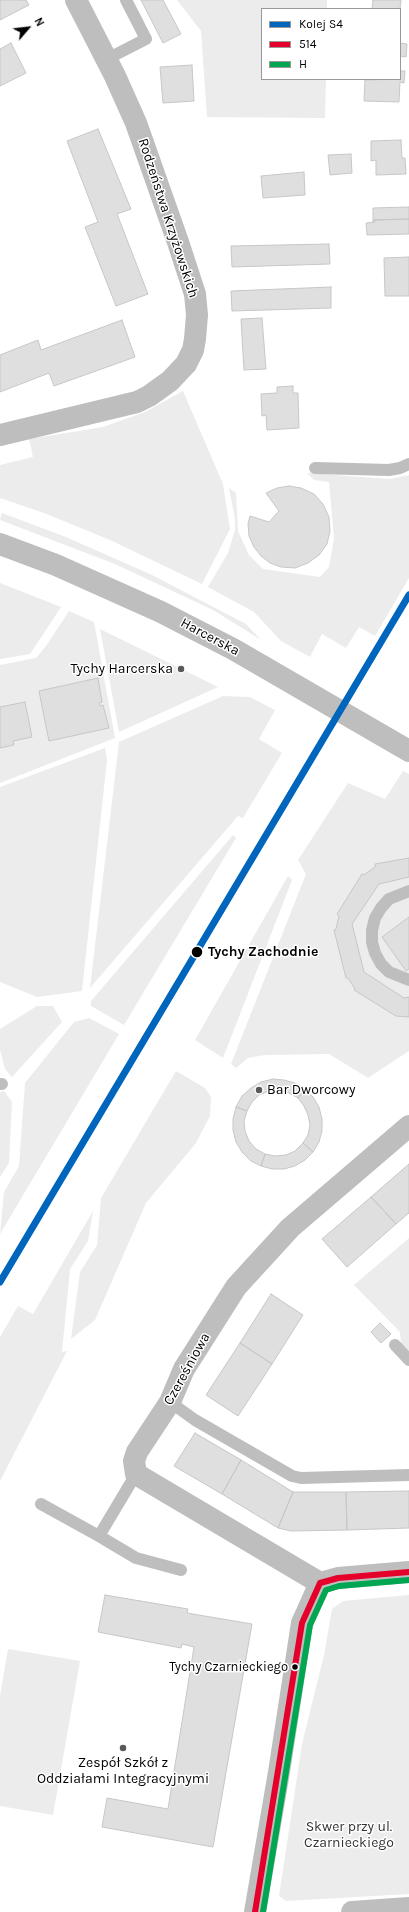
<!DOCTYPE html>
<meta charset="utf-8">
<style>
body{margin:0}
#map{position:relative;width:409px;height:1912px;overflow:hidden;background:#fff;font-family:Karla,sans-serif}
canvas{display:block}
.legend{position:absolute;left:261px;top:8px;width:140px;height:72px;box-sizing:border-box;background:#fff;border:1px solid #999;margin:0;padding:5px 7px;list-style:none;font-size:12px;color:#000}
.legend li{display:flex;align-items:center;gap:8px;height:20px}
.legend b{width:20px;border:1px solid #999}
.north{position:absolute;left:8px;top:8px;width:40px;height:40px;-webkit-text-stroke:3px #fff;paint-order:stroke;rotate:62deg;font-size:11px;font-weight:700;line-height:16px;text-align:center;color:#000}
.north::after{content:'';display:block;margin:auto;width:14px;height:18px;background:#000;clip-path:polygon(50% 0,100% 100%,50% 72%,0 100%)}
</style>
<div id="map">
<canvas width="409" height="1912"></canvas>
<ul class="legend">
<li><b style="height:5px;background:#0065bd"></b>Kolej S4</li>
<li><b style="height:5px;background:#e4002b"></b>514</li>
<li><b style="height:5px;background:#00a651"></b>H</li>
</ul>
<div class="north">N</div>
</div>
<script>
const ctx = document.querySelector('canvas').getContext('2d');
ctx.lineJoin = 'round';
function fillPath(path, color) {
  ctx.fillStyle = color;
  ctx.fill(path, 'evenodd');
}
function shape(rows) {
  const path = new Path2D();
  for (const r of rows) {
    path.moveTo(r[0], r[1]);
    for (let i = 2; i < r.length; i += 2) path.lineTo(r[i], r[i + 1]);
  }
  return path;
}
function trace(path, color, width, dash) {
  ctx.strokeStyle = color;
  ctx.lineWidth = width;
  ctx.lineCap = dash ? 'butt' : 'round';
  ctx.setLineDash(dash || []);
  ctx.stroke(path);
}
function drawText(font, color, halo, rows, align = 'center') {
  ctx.font = font + ' Karla,sans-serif';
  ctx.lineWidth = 3;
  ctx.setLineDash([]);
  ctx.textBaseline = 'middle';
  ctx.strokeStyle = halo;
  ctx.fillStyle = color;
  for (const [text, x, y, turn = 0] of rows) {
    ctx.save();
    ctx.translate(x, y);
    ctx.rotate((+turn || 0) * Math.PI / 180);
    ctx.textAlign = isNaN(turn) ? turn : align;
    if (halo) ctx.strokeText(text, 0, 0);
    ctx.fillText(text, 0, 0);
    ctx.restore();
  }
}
const green = shape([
 [177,0,327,0,327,9,262,9,262,79,326,79,325,118,207,117,201,31],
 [183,391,223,484,230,529,202,584,110,540,44,513,0,498,0,465,33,457,29,439,103,427,145,412],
 [307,473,390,479,409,475,409,578,375,636,359,627,346,648,322,634,310,657,281,641,254,612,208,587,228,553,235,530,235,519,229,488,236,493,238,531,249,555,263,569,320,577,329,567,334,539,329,482,314,480],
 [2,513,66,537,152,575,246,624,261,640,213,610,115,564,0,520],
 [0,583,61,607,30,654,0,659],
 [69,611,94,622,115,738,0,783,0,665,36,658,46,646],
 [100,629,218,687,119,732],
 [223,696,250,697,275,710,259,739,282,753,243,818,238,816,90,988,119,742],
 [105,748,107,760,82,991,37,997,0,982,0,787],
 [403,771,409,774,409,1051,368,1078,329,1054,265,1055,248,1058,236,1068,231,1064,306,874,298,860,348,783,385,799],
 [233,835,236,838,124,1025,91,1006,91,1001],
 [288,876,292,880,223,1058,195,1040],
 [37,1006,53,1006,62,1022,12,1077,5,1069,0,1050,0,1029],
 [89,1018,119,1034,0,1234,4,1192,19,1166,25,1083,74,1022],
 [176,1071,205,1088,211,1097,210,1116,196,1143,146,1203,95,1320,71,1339,80,1272,97,1245,101,1198],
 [4,1091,12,1102,9,1163,0,1177,0,1092],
 [93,1211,88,1241,70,1269,62,1352,67,1351,0,1481,0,1337,18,1306,33,1314],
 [409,1238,409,1353,401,1344,400,1332,354,1285],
 [409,1595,409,1894,286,1901,279,1896,302,1744,324,1655,332,1609,343,1601],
 [8,1649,80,1661,53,1815,0,1806,0,1696]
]);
const building = shape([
 [0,0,26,0,29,5,0,20,0,0],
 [141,0,163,0,181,34,163,43,141,0],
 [373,0,401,0,400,9,372,9,373,0],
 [11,43,26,73,0,86,0,49,11,43],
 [400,43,407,44,406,57,400,56,400,43],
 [192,65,194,101,163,103,160,67,192,65],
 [400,71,405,71,404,83,400,82,399,102,364,101,365,80,400,79,400,71],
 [98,129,131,209,117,214,148,294,116,306,85,227,98,222,67,141,98,129],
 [401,140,402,158,405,158,406,174,376,175,376,160,371,161,371,141,401,140],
 [351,154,352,173,330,175,328,155,351,154],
 [304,172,305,195,263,198,261,176,304,172],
 [409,207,409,219,374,220,373,222,373,208,409,207],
 [409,219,409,234,367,235,366,223,375,222,374,220,409,219],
 [329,244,330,264,232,267,231,246,329,244],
 [409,257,409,296,385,296,384,258,409,257],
 [331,287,331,308,232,311,231,291,331,287],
 [262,318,266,369,244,370,241,319,262,318],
 [122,320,135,357,54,386,49,373,0,392,0,355,38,340,41,350,122,320],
 [293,386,293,393,298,393,299,428,267,430,266,415,262,416,261,394,277,393,277,387,293,386],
 [289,486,301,488,314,494,323,504,329,517,330,531,327,544,319,555,308,563,295,568,281,567,270,563,261,556,254,547,249,536,248,524,250,516,269,522,279,511,266,493,277,488,289,486],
 [98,678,102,702,99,703,100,706,103,705,109,728,49,741,39,691,98,678],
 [25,702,32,737,13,741,14,745,0,748,0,707,25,702],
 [409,858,409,877,379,884,352,924,364,972,404,998,409,997,409,1017,396,1016,354,990,355,989,348,978,346,978,334,930,336,929,339,916,337,914,362,874,364,875,376,866,375,864,409,858],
 [409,917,409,969,406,971,382,937,409,917],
 [273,1079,284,1080,295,1083,305,1089,298,1098,289,1093,279,1091,269,1091,259,1095,252,1102,247,1111,236,1107,242,1096,251,1088,261,1082,273,1079],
 [305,1089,313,1097,319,1107,322,1119,322,1131,319,1142,313,1152,303,1143,308,1135,310,1125,308,1115,304,1106,298,1098,305,1089],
 [236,1107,247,1111,244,1121,245,1131,249,1141,256,1149,265,1154,261,1166,251,1161,242,1152,236,1142,233,1130,233,1119,236,1107],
 [303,1143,313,1152,305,1160,295,1166,284,1169,272,1169,261,1166,265,1154,275,1156,286,1155,295,1151,303,1143],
 [409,1164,409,1213,396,1224,371,1197,409,1164],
 [371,1197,396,1224,347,1267,322,1239,371,1197],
 [271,1294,303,1315,272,1364,240,1343,271,1294],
 [380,1323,391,1334,381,1343,371,1332,380,1323],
 [240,1343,272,1364,238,1416,206,1395,240,1343],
 [195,1433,241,1460,222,1494,174,1466,195,1433],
 [241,1460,293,1492,278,1528,222,1494,241,1460],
 [409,1491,409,1528,347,1530,346,1492,409,1491],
 [293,1492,346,1492,347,1530,291,1531,278,1528,293,1492],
 [105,1595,188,1609,187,1613,252,1624,213,1847,102,1827,107,1798,168,1809,194,1647,182,1644,181,1648,98,1632,105,1595]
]);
const service = shape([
 [107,59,146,39,126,0],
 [315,468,389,470,400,468,409,464],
 [409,891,389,899,381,908,375,918,372,930,372,942,375,953,381,964,389,972,409,980],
 [0,1084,2,1084],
 [395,1345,409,1360],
 [170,1402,195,1420,292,1476,301,1478,409,1475],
 [136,1474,99,1536,136,1558,181,1570],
 [41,1504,99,1536]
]);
const minor = shape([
 [0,435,137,402,149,396,170,381,186,364,193,350,195,339,197,315,195,294,178,242,136,123,115,76,76,0],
 [320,1583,136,1474,134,1461,137,1452,170,1402,184,1369,236,1287,290,1228,409,1126],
 [255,1912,279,1772,302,1623,320,1583,338,1578,409,1572],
 [352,1912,409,1908]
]);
const tertiary = shape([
 [0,544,56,565,161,612,233,649,409,751]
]);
const bus1 = shape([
 [255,1912,302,1623,320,1583,338,1578,409,1572]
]);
const bus2 = shape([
 [263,1912,310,1625,326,1590,339,1586,409,1580]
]);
const rail1 = shape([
 [0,1282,409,595]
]);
const markers = [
 [181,669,4,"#595959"],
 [197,952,6,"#000"],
 [259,1090,4,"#595959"],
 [295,1667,3.5,"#000"],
 [123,1748,4,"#595959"]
];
const busNames = [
 ["Tychy Czarnieckiego",288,1667]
];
const streetNames = [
 ["Rodzeństwa Krzyżowskich",168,218,72],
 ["Harcerska",210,637,28],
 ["Czereśniowa",187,1369,-61]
];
const poiNames = [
 ["Tychy Harcerska",173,669],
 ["Bar Dworcowy",267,1090,"left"],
 ["Zespół Szkół z",123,1763,"center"],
 ["Oddziałami Integracyjnymi",123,1779,"center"]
];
const stopNames = [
 ["Tychy Zachodnie",208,952]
];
const parkNames = [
 ["Skwer przy ul.",349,1827],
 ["Czarnieckiego",349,1843]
];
fillPath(green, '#ececec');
fillPath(building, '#dfdfdf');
trace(building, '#c7c7c7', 1);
trace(service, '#bebebe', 12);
trace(minor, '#bebebe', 22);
trace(tertiary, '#bebebe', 22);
trace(bus1, '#e4002b', 6);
trace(bus2, '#00a651', 6);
trace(rail1, '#0065bd', 7);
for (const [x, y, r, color] of markers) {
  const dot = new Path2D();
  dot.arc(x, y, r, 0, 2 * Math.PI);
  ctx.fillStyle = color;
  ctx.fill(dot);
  trace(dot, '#fff', 1.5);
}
drawText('13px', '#000', '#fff', busNames, 'right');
drawText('14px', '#000', '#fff', streetNames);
drawText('14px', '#000', '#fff', poiNames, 'right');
drawText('bold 14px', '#000', '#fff', stopNames, 'left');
drawText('14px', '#333', '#fff', parkNames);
</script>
